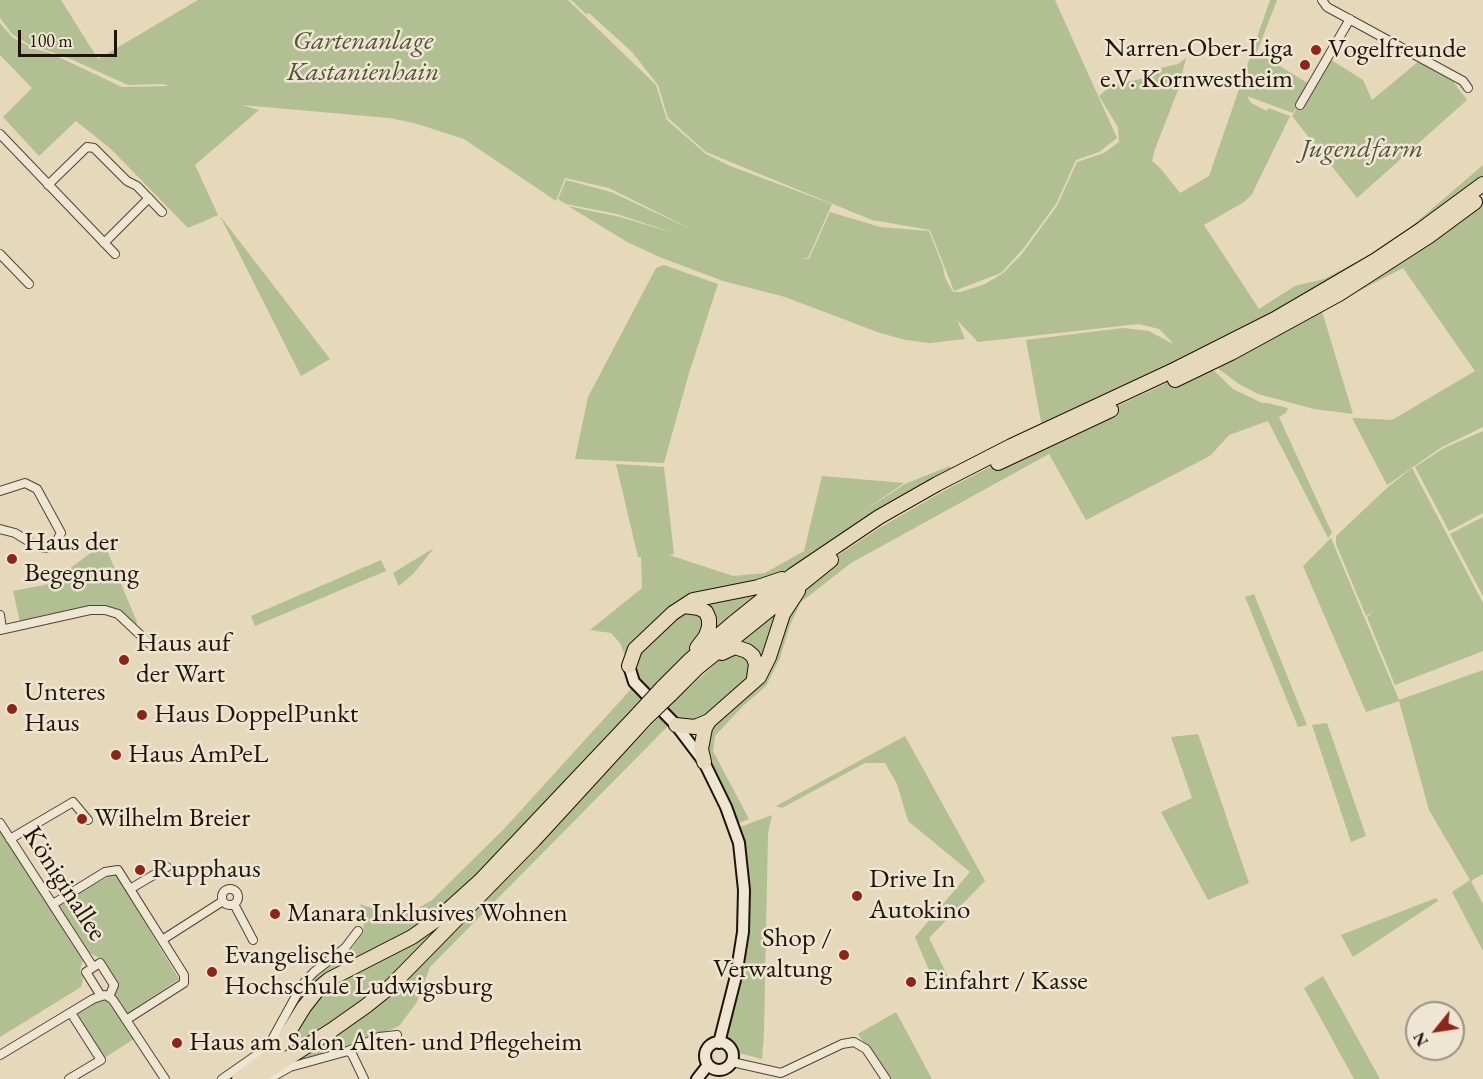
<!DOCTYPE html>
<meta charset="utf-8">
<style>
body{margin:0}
#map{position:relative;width:1483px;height:1079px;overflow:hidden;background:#e5d8bb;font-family:"EB Garamond",serif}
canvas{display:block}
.north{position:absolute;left:1405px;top:1001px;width:60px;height:60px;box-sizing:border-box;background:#eee6d3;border:2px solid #9b9281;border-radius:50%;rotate:240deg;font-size:16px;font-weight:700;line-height:24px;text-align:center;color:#1f1407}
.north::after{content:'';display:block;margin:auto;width:21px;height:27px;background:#8f2418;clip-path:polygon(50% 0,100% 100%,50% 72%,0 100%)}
.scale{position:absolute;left:18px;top:30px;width:99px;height:27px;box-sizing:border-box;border:3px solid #1f1407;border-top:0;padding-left:8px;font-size:18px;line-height:21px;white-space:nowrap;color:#1f1407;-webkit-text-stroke:4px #eee6d3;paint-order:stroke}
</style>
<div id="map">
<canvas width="1483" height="1079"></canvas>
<div class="north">N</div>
<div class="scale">100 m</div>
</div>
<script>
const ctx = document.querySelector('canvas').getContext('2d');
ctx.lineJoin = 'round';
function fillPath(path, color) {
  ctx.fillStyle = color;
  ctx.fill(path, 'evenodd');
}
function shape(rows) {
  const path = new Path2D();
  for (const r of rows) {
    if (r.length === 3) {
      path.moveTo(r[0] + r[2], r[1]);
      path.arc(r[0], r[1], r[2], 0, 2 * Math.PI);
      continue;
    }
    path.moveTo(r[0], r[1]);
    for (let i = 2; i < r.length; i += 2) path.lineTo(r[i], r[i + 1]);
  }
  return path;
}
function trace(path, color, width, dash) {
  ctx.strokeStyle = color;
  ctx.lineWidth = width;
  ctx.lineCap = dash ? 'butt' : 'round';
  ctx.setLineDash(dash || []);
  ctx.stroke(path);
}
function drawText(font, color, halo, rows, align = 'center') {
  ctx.font = font + ' "EB Garamond",serif';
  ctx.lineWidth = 5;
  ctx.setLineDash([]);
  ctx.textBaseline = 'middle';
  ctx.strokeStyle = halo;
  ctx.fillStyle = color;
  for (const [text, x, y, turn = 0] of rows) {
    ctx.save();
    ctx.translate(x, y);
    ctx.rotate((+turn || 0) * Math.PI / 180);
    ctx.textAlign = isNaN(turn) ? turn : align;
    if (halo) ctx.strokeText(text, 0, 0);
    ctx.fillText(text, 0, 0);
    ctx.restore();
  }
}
const green = shape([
 [0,0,61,0,98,59,198,0,568,0,656,85,667,120,706,154,730,166,832,204,808,258,800,258,809,259,830,212,880,227,929,231,943,267,945,278,953,292,961,292,985,284,1002,274,1021,255,1057,206,1077,162,1104,153,1119,142,1118,127,1099,96,1112,85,1141,79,1161,68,1178,64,1186,58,1178,90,1155,149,1152,161,1161,169,1180,193,1209,176,1270,0,1277,0,1257,52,1309,84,1293,113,1247,96,1251,103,1267,111,1268,108,1290,116,1252,194,1244,202,1204,225,1259,309,1295,286,1324,279,1391,244,1483,165,1483,184,1331,288,1042,427,1026,340,1123,328,1149,331,1171,343,1167,349,1172,342,1159,329,1139,324,978,342,957,320,965,339,930,343,906,340,880,333,785,297,723,281,662,258,629,243,568,206,620,217,677,234,617,214,566,204,558,199,566,180,611,192,695,231,609,188,565,178,556,201,464,139,414,123,389,118,242,105,259,110,195,165,218,215,188,228,111,149,76,121,39,156,3,117,32,88,0,55,0,23,12,37,32,48,50,53,122,87,170,86,162,84,128,85,64,56,30,45,12,34,0,18],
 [571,0,1055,0,1117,138,1099,152,1076,160,1056,204,1023,249,1001,273,954,291,930,230,872,220,706,152,668,118,658,85,632,52,589,13,586,14],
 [1328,58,1363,80,1372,100,1419,61,1452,80,1467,100,1357,198,1292,116],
 [1483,196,1483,427,1442,447,1387,485,1352,418,1392,420,1475,371,1403,268,1355,293,1322,304,1429,236],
 [220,216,330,359,301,376],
 [664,265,718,284,689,373,664,463,575,459,588,397,656,268],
 [1321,308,1353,414,1314,409,1258,394,1239,384,1216,367],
 [1207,364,1233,389,1262,403,1267,403,1288,408,1286,413,1279,417,1332,533,1328,538,1268,421,1229,435,1211,455,1204,459,1086,520,1049,454,851,563,801,602,790,625,780,658,766,686,742,707,715,736,713,751,749,819,734,825,702,740,705,728,751,685,775,634,819,568,881,527,942,492,1007,458],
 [1483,431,1483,513,1449,531,1415,467,1444,448],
 [616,464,664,467,674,554,669,555,733,576,765,573,804,551,822,476,904,483,859,514,905,484,950,466,951,469,795,566,768,580,700,594,626,658,620,643,611,633,590,630,642,588,641,557,638,557],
 [1412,468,1483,603,1483,651,1395,685,1367,617,1373,612,1366,616,1336,544,1336,536,1388,487],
 [1483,517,1483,596,1450,534],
 [1331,538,1399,700,1483,670,1483,874,1471,881,1483,904,1483,951,1452,892,1470,880,1429,810,1399,701,1366,712,1303,566],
 [104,543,137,622,135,627,116,610,89,607,20,622,13,591,49,584],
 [434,548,414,573,399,586,393,573],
 [381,560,386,571,255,626,251,616],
 [760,591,753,601,715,633,701,601],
 [1254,594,1307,725,1298,727,1245,597],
 [788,597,762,664,738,643],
 [684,611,702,613,704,637,652,691,639,679,633,662,640,649],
 [741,651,751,659,753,672,746,684,697,722,682,720,668,707,724,656],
 [632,688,645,700,495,861,418,927,327,976,276,1046,301,990,322,970,351,950,363,933,364,920,360,904,390,915,410,913,432,900,504,829],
 [659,717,668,726,430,967,417,1002,399,1026,345,1048,285,1066,389,995,462,924],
 [1327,723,1366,836,1351,842,1312,725],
 [1198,734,1249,883,1208,900,1161,812,1192,798,1171,737],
 [905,736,985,881,929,938,949,979,934,982,915,937,970,872,908,821,897,784,885,763,865,763,782,808,776,806],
 [772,815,768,833,764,1032,762,1035,764,1033,762,1059,735,1052,723,1037,726,1026,732,1031,727,1025,748,913,740,827],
 [0,823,84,957,80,970,83,980,81,987,0,1037],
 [115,873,179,979,128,1013,126,1020,137,1037,101,1060,71,1013,118,983,103,960,90,953,58,905],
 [477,893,415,956,363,1003,271,1063,314,999,335,982],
 [1436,898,1438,901,1353,957,1341,935],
 [1323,976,1380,1079,1354,1079,1304,988],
 [896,1012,932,1079,888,1079,858,1034]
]);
const minor = shape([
 [1322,0,1327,7,1463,81,1468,88],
 [1300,105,1350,19],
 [0,134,115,254],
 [48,185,87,147,94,148,127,181,137,186,162,212],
 [104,243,149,198],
 [0,254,29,284],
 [0,491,25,483,37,489,61,533,54,546,44,548,33,544,15,533,0,529],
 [0,615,2,629],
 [0,630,90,610,105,610,118,614,150,644],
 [0,823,93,967],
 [10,839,73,802,88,820],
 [130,889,167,867],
 [230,897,8],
 [53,904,105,872,118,870,123,878,184,975,184,983,126,1020],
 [234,904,253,940],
 [162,940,223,901],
 [101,996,86,972,100,963,114,985,109,997],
 [109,997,113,1000,165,1079],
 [348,1051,352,1054,364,1079],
 [0,1055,93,999,105,995,109,997],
 [732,1062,781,1073,842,1044,854,1042,866,1049,886,1079],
 [69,1079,101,1060,71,1013],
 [222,1079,268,1047,302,985,314,972,345,948,358,931],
 [269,1079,290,1067,348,1051,379,1037,397,1035]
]);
const secondary = shape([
 [629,666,634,682,676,725,704,762,726,807,739,843,744,890,743,932,736,976,719,1043],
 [719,1056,14],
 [697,1079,708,1065]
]);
const trunk = shape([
 [1175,380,1231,353,1339,294,1429,236,1475,202],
 [998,463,1111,410],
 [684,606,699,608,706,612,709,619,709,627,706,636,697,648],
 [722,653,735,647,747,651,753,656,756,664,754,678],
 [629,666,635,649,673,613,693,600,758,587,782,579],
 [662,688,691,659,732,624,793,575,879,517,937,484,1011,446,1176,369,1275,319,1376,260,1422,229,1483,184],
 [670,695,697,668,831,560],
 [676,725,695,727,709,721],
 [704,762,701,749,705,728,709,721,759,677,769,657,783,614,798,591],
 [239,1079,271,1056,280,1046,304,1007,319,988,330,979,412,937,439,918,480,881,639,713],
 [255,1079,332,1030,366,1006,391,986,534,840,645,719]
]);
const trunkBridge = shape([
 [639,713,662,688],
 [645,719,670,695]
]);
const markers = [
 [1316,50,6,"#8f2418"],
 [1305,65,6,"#8f2418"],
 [12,559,6,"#8f2418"],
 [124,660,6,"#8f2418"],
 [12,709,6,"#8f2418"],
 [142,715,6,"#8f2418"],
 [116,755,6,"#8f2418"],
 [82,819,6,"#8f2418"],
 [140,870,6,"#8f2418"],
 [857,896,6,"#8f2418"],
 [275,914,6,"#8f2418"],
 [844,955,6,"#8f2418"],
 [212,972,6,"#8f2418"],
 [911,982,6,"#8f2418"],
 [177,1043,6,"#8f2418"]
];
const parkNames = [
 ["Gartenanlage",363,42],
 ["Kastanienhain",363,73],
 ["Jugendfarm",1362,150]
];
const poiNames = [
 ["Narren-Ober-Liga",1293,49,"right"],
 ["e.V. Kornwestheim",1293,80,"right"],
 ["Vogelfreunde",1328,50],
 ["Haus der",24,543],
 ["Begegnung",24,574],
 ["Haus auf",136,644],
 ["der Wart",136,675],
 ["Unteres",24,693],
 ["Haus",24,724],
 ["Haus DoppelPunkt",154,715],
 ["Haus AmPeL",128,755],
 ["Wilhelm Breier",94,819],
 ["Rupphaus",152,870],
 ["Drive In",869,880],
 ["Autokino",869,911],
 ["Manara Inklusives Wohnen",287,914],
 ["Shop /",832,939,"right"],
 ["Verwaltung",832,970,"right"],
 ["Evangelische",224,956],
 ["Hochschule Ludwigsburg",224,987],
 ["Einfahrt / Kasse",923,982],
 ["Haus am Salon Alten- und Pflegeheim",189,1043]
];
const streetNames = [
 ["Königinallee",64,884,57]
];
fillPath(green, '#b1bf93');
trace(minor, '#504534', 10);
trace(secondary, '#1f1407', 14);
trace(trunk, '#1f1407', 16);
trace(minor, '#eee6d3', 8);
trace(secondary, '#eee6d3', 10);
trace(trunk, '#e5d8bb', 14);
trace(trunkBridge, '#1f1407', 16, []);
trace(trunkBridge, '#e5d8bb', 14);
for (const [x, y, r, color] of markers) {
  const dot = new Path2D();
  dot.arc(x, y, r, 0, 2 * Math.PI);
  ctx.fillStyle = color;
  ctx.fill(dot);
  trace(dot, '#eee6d3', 2);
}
drawText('italic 27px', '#525038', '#eee6d3', parkNames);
drawText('27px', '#1f1407', '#eee6d3', poiNames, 'left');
drawText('27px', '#1f1407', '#eee6d3', streetNames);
</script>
